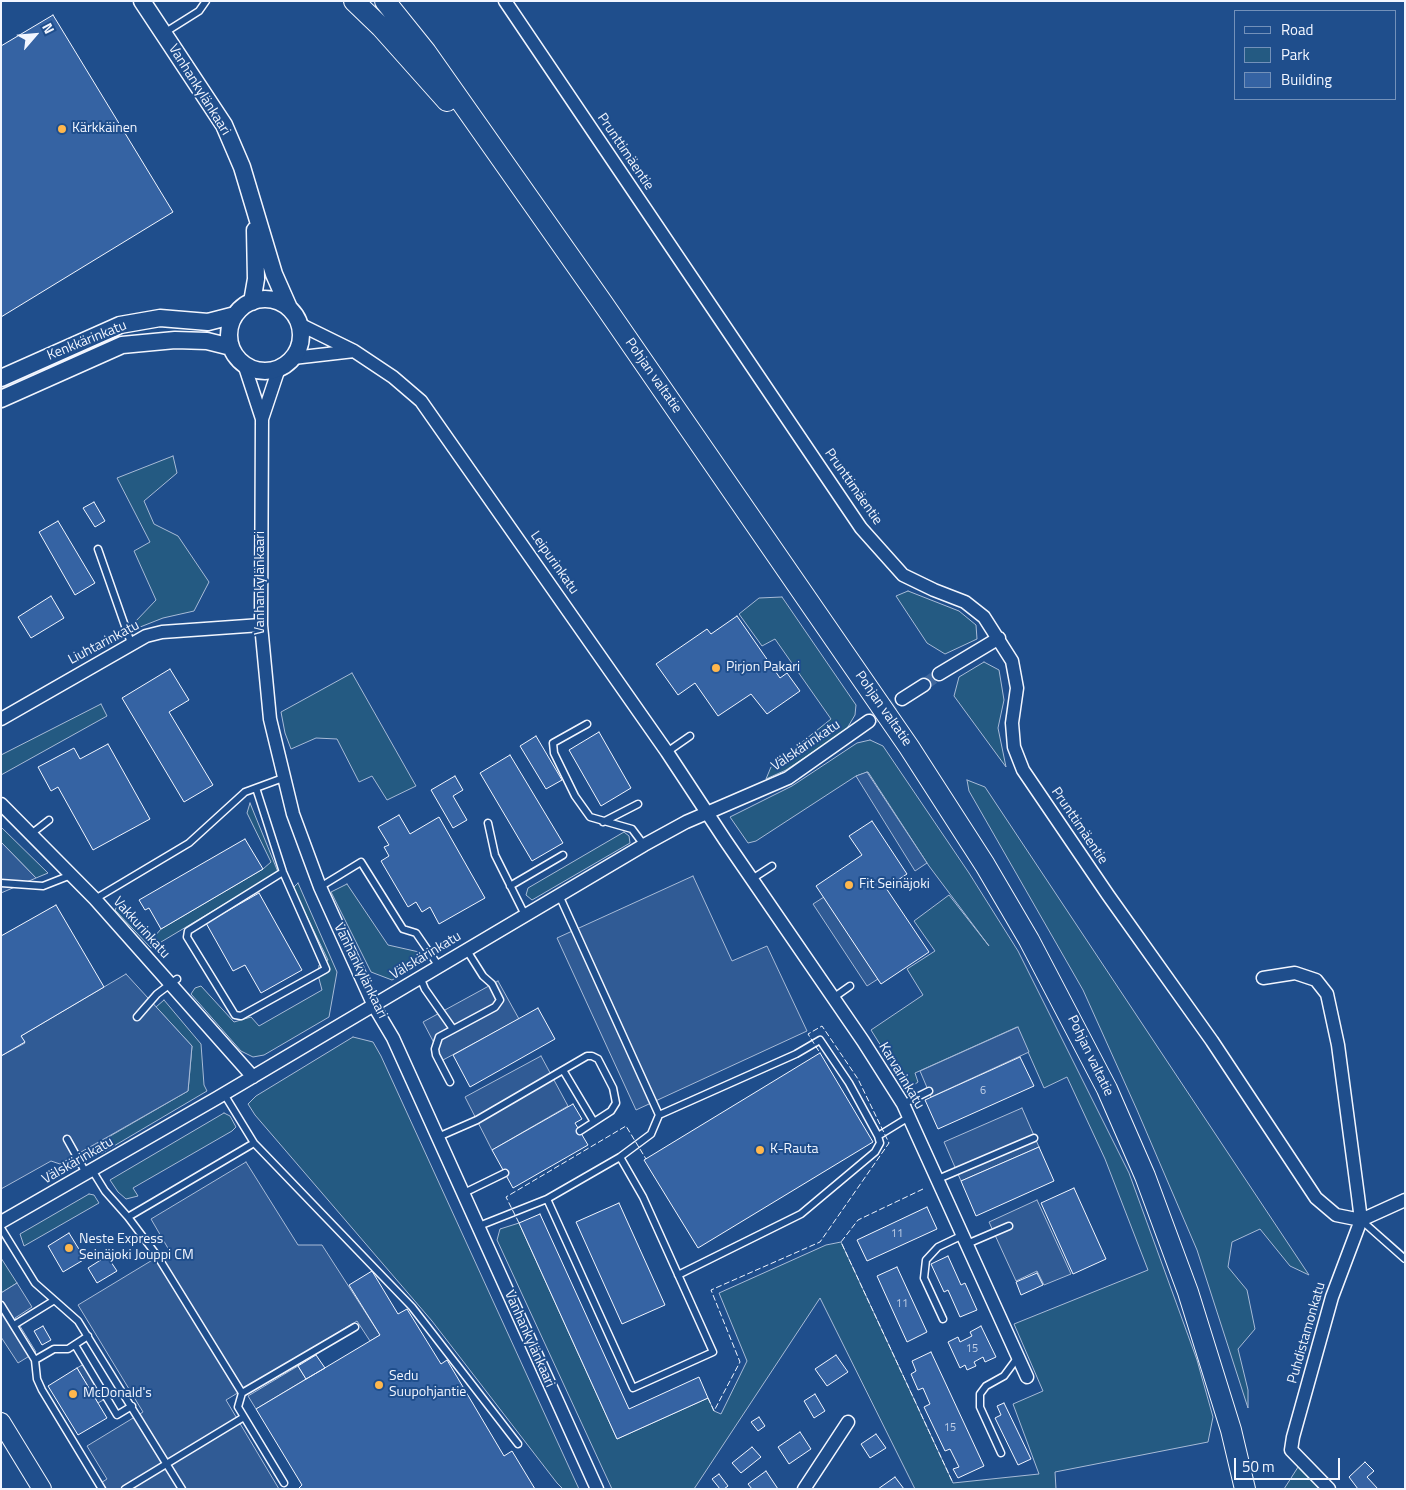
<!DOCTYPE html>
<meta charset="utf-8">
<style>
body{margin:0}
#map{position:relative;width:1406px;height:1490px;overflow:hidden;background:#1f4e8c;font-family:"Titillium Web",sans-serif}
canvas{display:block}
.frame{position:absolute;inset:0;border:2px solid #f2f6ff;pointer-events:none}
.legend{position:absolute;left:1234px;top:10px;width:162px;height:90px;box-sizing:border-box;background:#1f4e8c;border:1px solid #7391ba;margin:0;padding:6px 9px;list-style:none;font-size:15px;color:#f2f6ff}
.legend li{display:flex;align-items:center;gap:10px;height:25px}
.legend b{width:25px;border:1px solid #7391ba}
.north{position:absolute;left:10px;top:10px;width:50px;height:50px;-webkit-text-stroke:4px #1f4e8c;paint-order:stroke;rotate:63deg;font-size:14px;font-weight:700;line-height:20px;text-align:center;color:#f2f6ff}
.north::after{content:'';display:block;margin:auto;width:18px;height:22px;background:#f2f6ff;clip-path:polygon(50% 0,100% 100%,50% 72%,0 100%)}
.scale{position:absolute;left:1234px;top:1458px;width:106px;height:22px;box-sizing:border-box;border:2px solid #f2f6ff;border-top:0;padding-left:6px;font-size:15px;line-height:18px;white-space:nowrap;color:#f2f6ff;-webkit-text-stroke:4px #1f4e8c;paint-order:stroke}
</style>
<div id="map">
<canvas width="1406" height="1490"></canvas>
<div class="frame"></div>
<ul class="legend">
<li><b style="height:6px;background:#1f4e8c"></b>Road</li>
<li><b style="height:14px;background:#245a82"></b>Park</li>
<li><b style="height:14px;background:#3563a3"></b>Building</li>
</ul>
<div class="north">N</div>
<div class="scale">50 m</div>
</div>
<script>
const ctx = document.querySelector('canvas').getContext('2d');
ctx.lineJoin = 'round';
function fillPath(path, color) {
  ctx.fillStyle = color;
  ctx.fill(path, 'evenodd');
}
function shape(rows) {
  const path = new Path2D();
  for (const r of rows) {
    if (r.length === 3) {
      path.moveTo(r[0] + r[2], r[1]);
      path.arc(r[0], r[1], r[2], 0, 2 * Math.PI);
      continue;
    }
    path.moveTo(r[0], r[1]);
    for (let i = 2; i < r.length; i += 2) path.lineTo(r[i], r[i + 1]);
  }
  return path;
}
function trace(path, color, width, dash) {
  ctx.strokeStyle = color;
  ctx.lineWidth = width;
  ctx.lineCap = dash ? 'butt' : 'round';
  ctx.setLineDash(dash || []);
  ctx.stroke(path);
}
function drawText(font, color, halo, rows, align = 'center') {
  ctx.font = font + ' "Titillium Web",sans-serif';
  ctx.lineWidth = 4;
  ctx.setLineDash([]);
  ctx.textBaseline = 'middle';
  ctx.strokeStyle = halo;
  ctx.fillStyle = color;
  for (const [text, x, y, turn = 0] of rows) {
    ctx.save();
    ctx.translate(x, y);
    ctx.rotate((+turn || 0) * Math.PI / 180);
    ctx.textAlign = isNaN(turn) ? turn : align;
    if (halo) ctx.strokeText(text, 0, 0);
    ctx.fillText(text, 0, 0);
    ctx.restore();
  }
}
const green = shape([
 [173,456,177,473,144,501,154,524,178,536,209,582,194,611,163,618,135,629,135,622,156,600,134,551,150,542,117,478,173,456],
 [908,591,959,611,976,625,977,639,945,654,927,643,896,596,908,591],
 [782,597,856,705,855,715,846,730,786,770,766,779,771,767,831,719,775,639,762,646,739,614,759,598,782,597],
 [984,662,999,670,1004,700,998,728,1006,767,954,696,959,677,984,662],
 [352,673,416,786,387,800,372,776,359,782,337,739,316,738,291,749,285,733,281,712,352,673],
 [101,704,107,716,1,775,1,755,101,704],
 [870,740,883,746,969,873,1018,951,1129,1173,1197,1360,1213,1417,1208,1442,1055,1472,1056,1489,915,1489,820,1298,694,1489,612,1489,497,1240,500,1229,519,1223,617,1439,708,1398,714,1411,721,1414,747,1361,719,1293,826,1245,841,1242,953,1483,1039,1474,1013,1404,1043,1391,1014,1324,1148,1270,1105,1159,1067,1077,1044,1088,1017,1027,915,1073,918,1082,908,1089,871,1030,923,995,907,969,935,951,914,921,949,895,989,946,929,866,868,772,856,776,756,841,748,843,730,817,792,786,857,743,870,740],
 [967,780,985,787,1309,1275,1290,1266,1260,1229,1232,1242,1228,1267,1247,1290,1255,1329,1238,1349,1248,1390,1248,1408,1197,1250,1137,1110,1083,990,969,791,967,780],
 [250,803,278,872,151,948,115,910,117,906,120,903,154,937,161,929,263,869,271,862,247,813,250,803],
 [1,827,48,873,36,878,1,842,1,827],
 [624,832,629,836,630,843,532,900,526,895,528,888,624,832],
 [298,883,337,972,329,1017,264,1055,253,1057,241,1051,191,994,195,988,201,986,234,1022,251,1017,259,1026,322,990,318,975,319,965,328,960,293,888,298,883],
 [347,884,388,945,419,952,423,963,392,980,371,972,331,892,347,884],
 [164,1000,201,1044,204,1085,207,1091,102,1153,97,1154,93,1150,93,1146,188,1091,192,1046,156,1007,164,1000],
 [353,1037,373,1042,381,1056,579,1489,563,1489,557,1483,432,1321,255,1115,248,1104,256,1096,353,1037],
 [224,1113,230,1116,236,1127,232,1131,133,1188,138,1196,126,1199,118,1192,110,1180,224,1113],
 [89,1194,94,1195,99,1203,24,1246,20,1234,89,1194],
 [1,1258,17,1283,1,1293,1,1258],
 [1300,1464,1326,1489,1284,1489,1300,1464]
]);
const parking = shape([
 [867,772,927,863,915,871,856,776,867,772],
 [1,842,36,878,1,893,1,842],
 [693,876,732,961,767,946,807,1031,636,1110,557,938,693,876],
 [824,897,878,979,867,986,813,904,824,897],
 [126,974,192,1046,188,1091,60,1164,51,1161,1,1189,1,1056,25,1043,21,1036,126,974],
 [498,981,519,1019,443,1060,423,1022,498,981],
 [1018,1027,1029,1052,931,1097,920,1071,1018,1027],
 [541,1056,568,1106,492,1150,465,1097,541,1056],
 [1022,1108,1039,1147,961,1181,944,1142,1022,1108],
 [246,1162,298,1245,322,1245,380,1335,370,1341,357,1321,226,1400,279,1489,97,1489,96,1486,107,1479,87,1446,143,1412,78,1305,169,1250,151,1219,246,1162],
 [1037,1200,1071,1274,1044,1285,1037,1271,1016,1281,989,1222,1037,1200],
 [17,1283,32,1307,15,1318,36,1352,18,1363,1,1337,1,1293,17,1283],
 [84,1364,105,1399,98,1403,77,1368,84,1364],
 [298,1366,306,1379,256,1409,248,1396,298,1366]
]);
const building = shape([
 [53,15,173,212,1,317,1,46,53,15],
 [94,502,105,521,95,527,83,508,94,502],
 [58,521,95,583,75,595,39,532,58,521],
 [51,596,64,618,31,638,18,617,51,596],
 [737,616,780,678,787,673,800,691,767,714,751,694,718,716,695,683,678,695,656,664,707,629,711,634,737,616],
 [170,669,189,700,169,712,213,785,184,802,122,698,170,669],
 [599,732,631,788,601,806,569,750,599,732],
 [536,736,562,780,546,789,520,746,536,736],
 [108,744,150,819,93,850,58,787,51,791,38,767,74,748,80,759,108,744],
 [510,755,563,843,532,861,480,773,510,755],
 [455,776,463,790,453,796,467,820,453,828,431,790,455,776],
 [399,815,410,834,439,817,485,898,439,924,430,907,422,912,416,902,408,907,381,861,389,856,384,847,389,845,378,827,399,815],
 [872,821,907,874,886,888,929,952,881,984,816,886,862,855,849,836,872,821],
 [245,839,263,869,161,929,149,908,145,910,139,900,245,839],
 [259,893,302,970,261,993,245,965,233,971,206,923,259,893],
 [56,905,104,987,21,1036,25,1042,1,1056,1,936,56,905],
 [538,1008,555,1039,470,1087,453,1055,538,1008],
 [820,1053,873,1142,698,1248,644,1160,820,1053],
 [1020,1057,1034,1086,938,1129,925,1100,1020,1057],
 [573,1104,582,1119,575,1123,588,1145,513,1188,492,1150,573,1104],
 [1039,1147,1054,1181,976,1216,961,1181,1039,1147],
 [1074,1188,1106,1259,1073,1274,1041,1203,1074,1188],
 [619,1203,665,1305,622,1324,576,1222,619,1203],
 [927,1207,937,1229,867,1261,857,1240,927,1207],
 [540,1214,629,1409,699,1377,708,1398,617,1439,519,1223,540,1214],
 [69,1233,85,1259,63,1272,48,1246,69,1233],
 [107,1256,117,1271,97,1283,88,1268,107,1256],
 [948,1256,961,1285,965,1283,977,1310,960,1317,948,1290,944,1292,931,1264,948,1256],
 [897,1267,927,1332,907,1342,877,1276,897,1267],
 [372,1271,398,1314,407,1309,441,1364,447,1360,504,1456,512,1451,535,1489,298,1489,302,1485,256,1409,380,1335,349,1285,372,1271],
 [1037,1273,1043,1285,1021,1295,1016,1282,1037,1273],
 [43,1326,51,1340,42,1345,34,1331,43,1326],
 [981,1326,996,1357,985,1362,983,1357,974,1362,976,1366,967,1370,965,1365,960,1368,948,1342,958,1337,960,1342,972,1336,970,1332,981,1326],
 [931,1352,984,1466,958,1478,953,1469,959,1467,950,1449,945,1451,924,1407,930,1404,923,1388,918,1390,911,1374,916,1371,912,1361,931,1352],
 [316,1355,325,1368,306,1379,298,1366,316,1355],
 [836,1355,848,1372,827,1386,815,1369,836,1355],
 [77,1368,107,1418,78,1435,48,1386,77,1368],
 [815,1394,825,1411,814,1418,804,1401,815,1394],
 [1004,1403,1031,1459,1018,1465,995,1418,1001,1415,997,1406,1004,1403],
 [759,1417,765,1426,758,1431,751,1422,759,1417],
 [800,1432,811,1449,789,1464,778,1447,800,1432],
 [876,1434,886,1448,870,1458,861,1444,876,1434],
 [752,1447,761,1457,741,1473,732,1463,752,1447],
 [1365,1462,1374,1471,1367,1477,1378,1489,1358,1489,1349,1477,1365,1462],
 [766,1471,778,1489,752,1489,748,1484,766,1471],
 [719,1474,728,1486,724,1489,720,1489,712,1479,719,1474],
 [895,1477,904,1489,878,1489,895,1477]
]);
const minorTunnel = shape([
 [924,685,939,674],
 [869,721,902,699]
]);
const service = shape([
 [164,33,199,11,206,1],
 [98,549,131,643],
 [587,724,553,743,554,753,575,796,590,817,632,829,644,845],
 [667,752,690,736],
 [256,788,283,872,326,969,241,1016,235,1015,187,937,188,931,283,872],
 [603,822,638,804],
 [488,823,495,855,525,915],
 [31,834,49,820],
 [752,879,772,866],
 [1,883,43,886,71,875],
 [510,886,563,855],
 [320,887,361,862,403,929,416,933,438,965],
 [559,895,659,1115,796,1054,820,1040,849,1083,878,1136,880,1143,875,1152,801,1214,678,1275],
 [95,899,189,843,245,792,283,778],
 [420,977,425,989,453,1029],
 [833,998,850,986],
 [137,1017,157,994,177,979],
 [563,1070,594,1122],
 [450,1082,436,1055,435,1049,439,1037,495,1007,500,1000,492,984,483,976,466,949],
 [224,1094,254,1143,412,1307,518,1444],
 [903,1104,929,1091],
 [878,1136,909,1117],
 [438,1137,477,1120,587,1056,592,1056,598,1059,613,1088,616,1103,611,1111,580,1131],
 [67,1139,86,1173],
 [92,1170,105,1191,128,1217,158,1257,242,1393,238,1407,284,1483],
 [938,1179,1034,1138],
 [464,1193,505,1173],
 [547,1199,633,1388,713,1352,643,1197,620,1157],
 [128,1217,254,1143],
 [1361,1220,1405,1259],
 [479,1226,547,1199,620,1157,651,1134,659,1115],
 [1,1228,35,1283,78,1321,182,1489],
 [967,1244,1009,1226],
 [1,1305,35,1360,37,1379,42,1390,102,1489],
 [943,1319,924,1278,926,1260,938,1247,963,1235],
 [14,1325,53,1301],
 [75,1345,117,1415,132,1406],
 [35,1360,54,1349,68,1349,88,1336],
 [242,1393,355,1327],
 [1001,1453,980,1407,980,1394,986,1386,1004,1376,1018,1357],
 [125,1489,244,1417]
]);
const minor = shape([
 [505,1,861,528,903,575,934,590,965,602,984,617,1012,661,1017,688,1012,723,1014,747,1023,770,1108,895,1212,1041,1316,1198,1336,1215,1361,1220],
 [299,324,354,351,393,377,421,401,667,752,725,840,863,1041,903,1104,1027,1377],
 [293,358,354,351],
 [244,364,262,419],
 [279,368,262,419,261,625,270,719,293,814,320,887,374,1006,393,1038,597,1489],
 [939,674,999,638],
 [902,699,924,685],
 [1,719,146,636,162,632,261,625],
 [1,804,95,899,253,1077],
 [1263,978,1295,973,1316,980,1327,994,1338,1045,1358,1196,1361,1220,1332,1297,1293,1437,1291,1450,1329,1489],
 [1361,1220,1405,1200],
 [1,1222,217,1098,644,845,686,822,788,778,869,721],
 [804,1489,848,1422]
]);
const tertiary = shape([
 [142,1,224,125,242,167,274,274,289,308],
 [265,335,36],
 [252,302,256,279,255,230],
 [1,378,120,325,160,318,208,322,235,315],
 [1,399,122,345,175,340,207,341,231,347]
]);
const secondary = shape([
 [1,1422,42,1489]
]);
const primary = shape([
 [354,1,381,27,447,101],
 [385,1,426,52,602,302,909,747,985,865,1029,940,1107,1089,1145,1176,1188,1292,1231,1430,1245,1489]
]);
const fence = shape([
 [923,1189,858,1220,841,1242,953,1483],
 [519,1223,506,1197,626,1126,646,1159],
 [708,1398,714,1411,740,1362,711,1290,820,1242,889,1143,858,1079,822,1026,808,1034,820,1053]
]);
const markers = [
 [62,129,5,"#ffb74d"],
 [716,668,5,"#ffb74d"],
 [849,885,5,"#ffb74d"],
 [760,1150,5,"#ffb74d"],
 [69,1248,5,"#ffb74d"],
 [379,1385,5,"#ffb74d"],
 [73,1394,5,"#ffb74d"]
];
const numberNames = [
 ["6",983,1091],
 ["11",897,1234],
 ["11",902,1304],
 ["15",972,1349],
 ["15",950,1428]
];
const streetNames = [
 ["Vanhankylänkaari",199,90,58],
 ["Prunttimäentie",625,152,56],
 ["Kenkkärinkatu",87,341,-22],
 ["Pohjan valtatie",653,376,55],
 ["Prunttimäentie",853,487,55],
 ["Leipurinkatu",554,563,55],
 ["Vanhankylänkaari",261,583,-90],
 ["Liuhtarinkatu",104,643,-28],
 ["Pohjan valtatie",883,709,55],
 ["Välskärinkatu",806,746,-34],
 ["Prunttimäentie",1079,826,56],
 ["Vakkurinkatu",141,928,48],
 ["Välskärinkatu",426,956,-31],
 ["Vanhankylänkaari",360,971,64],
 ["Pohjan valtatie",1090,1056,64],
 ["Karvarinkatu",901,1076,59],
 ["Välskärinkatu",78,1161,-30],
 ["Puhdistamonkatu",1307,1333,-74],
 ["Vanhankylänkaari",529,1339,66]
];
const poiNames = [
 ["Kärkkäinen",72,129],
 ["Pirjon Pakari",726,668],
 ["Fit Seinäjoki",859,885],
 ["K-Rauta",770,1150],
 ["Neste Express",79,1240],
 ["Seinäjoki Jouppi CM",79,1256],
 ["Sedu",389,1377],
 ["Suupohjantie",389,1393],
 ["McDonald's",83,1394]
];
fillPath(green, '#245a82');
trace(green, '#a8bbd7', 1);
fillPath(parking, '#305b95');
trace(parking, '#a8bbd7', 1);
fillPath(building, '#3563a3');
trace(building, '#f2f6ff', 1);
trace(minorTunnel, '#3f679d', 12, [12, 6]);
trace(service, '#f2f6ff', 9);
trace(minor, '#f2f6ff', 15);
trace(tertiary, '#f2f6ff', 19);
trace(secondary, '#f2f6ff', 20);
trace(primary, '#f2f6ff', 22);
trace(service, '#1f4e8c', 6);
trace(minor, '#1f4e8c', 12);
trace(tertiary, '#1f4e8c', 16);
trace(secondary, '#1f4e8c', 18);
trace(primary, '#1f4e8c', 20);
trace(fence, '#f2f6ff', 1, [6, 2.5]);
for (const [x, y, r, color] of markers) {
  const dot = new Path2D();
  dot.arc(x, y, r, 0, 2 * Math.PI);
  ctx.fillStyle = color;
  ctx.fill(dot);
  trace(dot, '#1f4e8c', 2);
}
drawText('11px', '#c3d1e8', null, numberNames);
drawText('14px', '#f2f6ff', '#1f4e8c', streetNames);
drawText('14px', '#f2f6ff', '#1f4e8c', poiNames, 'left');
</script>
